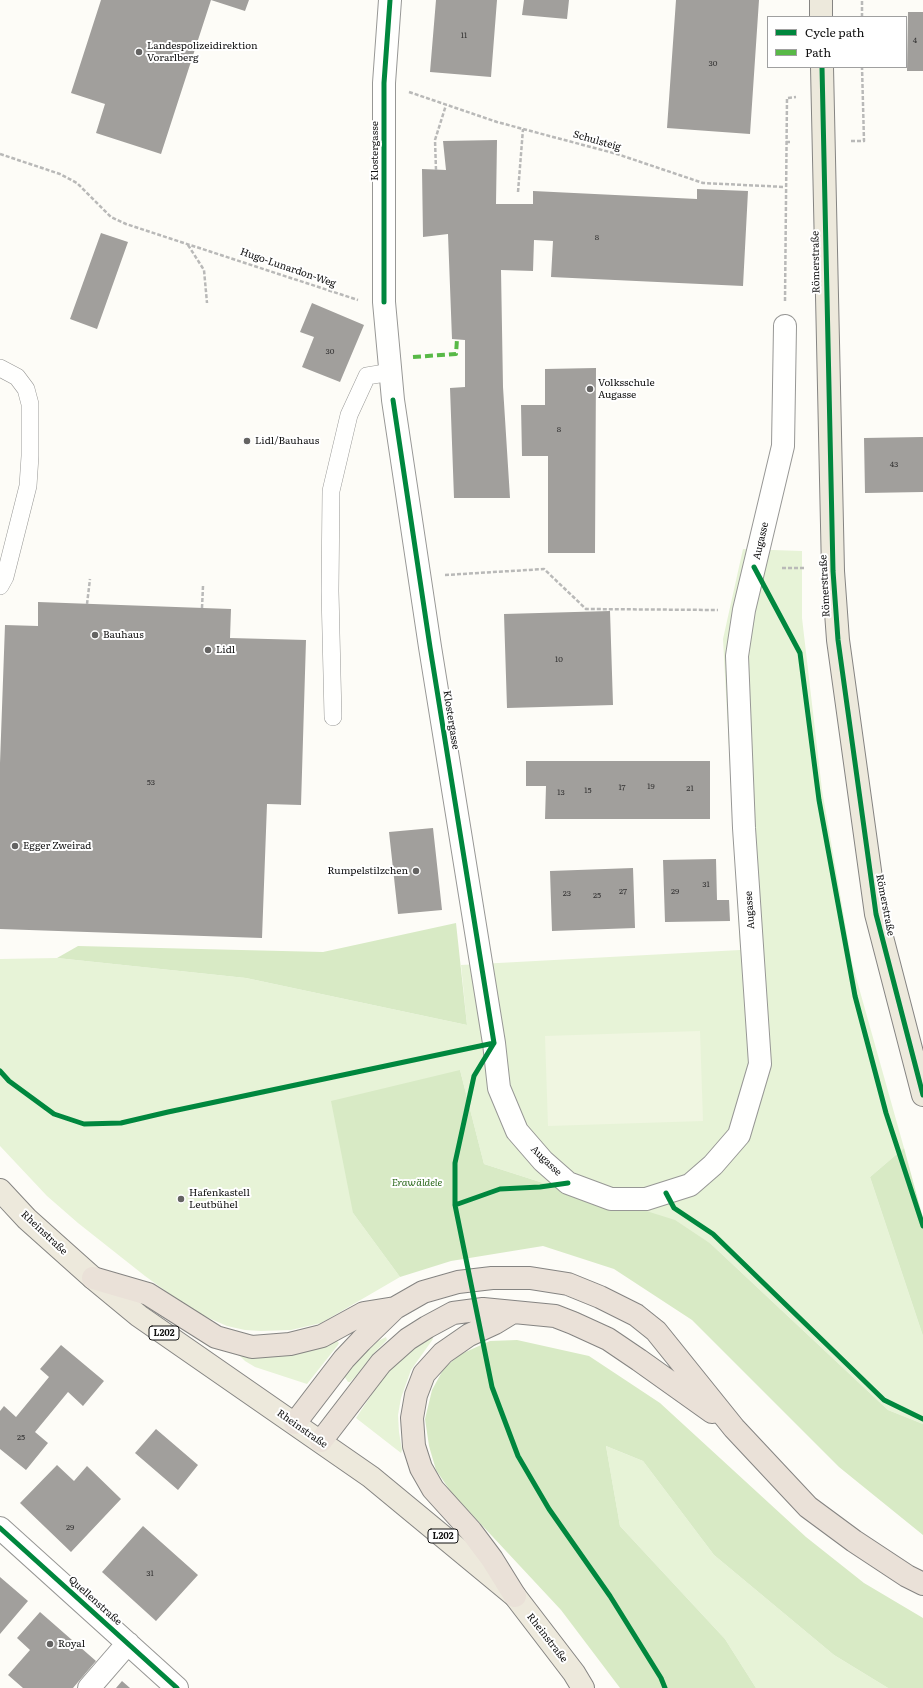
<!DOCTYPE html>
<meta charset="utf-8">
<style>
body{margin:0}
#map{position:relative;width:923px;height:1688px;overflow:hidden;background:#fdfcf7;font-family:Literata,serif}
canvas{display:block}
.legend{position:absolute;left:767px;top:16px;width:140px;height:52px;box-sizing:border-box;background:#fff;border:1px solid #a0a0a0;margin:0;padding:5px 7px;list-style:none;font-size:12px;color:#111}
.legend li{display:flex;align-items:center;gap:8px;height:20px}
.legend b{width:20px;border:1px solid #a0a0a0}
</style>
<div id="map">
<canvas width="923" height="1688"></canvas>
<ul class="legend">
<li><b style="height:5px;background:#00873e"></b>Cycle path</li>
<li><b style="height:5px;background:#58b947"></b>Path</li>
</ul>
</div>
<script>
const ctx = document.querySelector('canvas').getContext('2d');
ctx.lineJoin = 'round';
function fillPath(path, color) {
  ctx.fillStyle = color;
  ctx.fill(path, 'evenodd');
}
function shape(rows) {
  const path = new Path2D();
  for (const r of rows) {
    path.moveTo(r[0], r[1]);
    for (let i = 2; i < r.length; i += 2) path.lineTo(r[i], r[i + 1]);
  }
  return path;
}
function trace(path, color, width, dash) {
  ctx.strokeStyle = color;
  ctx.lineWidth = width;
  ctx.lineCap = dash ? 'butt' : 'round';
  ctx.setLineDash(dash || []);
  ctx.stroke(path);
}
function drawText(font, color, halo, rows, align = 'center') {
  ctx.font = font + ' Literata,serif';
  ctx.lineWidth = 4;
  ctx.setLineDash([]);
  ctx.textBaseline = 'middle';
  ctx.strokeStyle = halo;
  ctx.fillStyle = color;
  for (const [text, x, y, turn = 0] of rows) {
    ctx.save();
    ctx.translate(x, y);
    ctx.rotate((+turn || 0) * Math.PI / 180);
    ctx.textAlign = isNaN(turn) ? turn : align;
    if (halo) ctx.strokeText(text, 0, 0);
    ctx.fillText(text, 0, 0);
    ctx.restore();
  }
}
const green = shape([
 [743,549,802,551,802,618,822,790,852,963,904,1148,870,1177,923,1336,923,1424,888,1410,711,1244,565,1190,484,1164,460,1070,353,1213,400,1277,321,1323,291,1330,261,1331,245,1330,227,1326,204,1316,174,1297,145,1276,78,1223,47,1196,0,1146,0,959,57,958,246,978,467,1025,461,965,740,950,723,639],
 [432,1336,433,1339,411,1370,401,1398,398,1415,399,1432,402,1450,401,1453,356,1418,386,1373,412,1348],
 [386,1337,387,1340,374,1353,355,1377,350,1382,348,1382,344,1376,359,1358,378,1341],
 [336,1340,339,1343,338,1345,307,1384,255,1367,245,1361,237,1353],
 [606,1446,643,1461,714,1555,834,1655,888,1688,756,1688,725,1639,620,1526]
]);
const forest = shape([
 [456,923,467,1025,246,978,57,958,78,946,323,952],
 [460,1070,484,1164,565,1190,640,1209,675,1220,711,1244,888,1410,923,1424,923,1535,839,1467,692,1320,614,1269,543,1246,451,1261,400,1277,353,1213,331,1101],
 [904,1148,923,1218,923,1336,870,1177],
 [517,1340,589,1356,660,1403,806,1537,864,1583,923,1618,923,1688,888,1688,834,1655,714,1555,643,1461,606,1446,620,1526,725,1639,756,1688,620,1688,561,1610,451,1492,436,1470,429,1446,425,1419,432,1390,444,1368,461,1354,490,1341]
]);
const pitch = shape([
 [700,1031,703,1121,548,1126,545,1036]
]);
const building = shape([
 [101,0,211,0,161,154,96,133,105,104,71,93],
 [211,0,249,0,245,11],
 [436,0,497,0,491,77,430,72],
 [524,0,569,0,567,19,522,15],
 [676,0,759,0,750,134,667,128],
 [908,12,923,12,923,71,907,71],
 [497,140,496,204,533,204,533,191,697,199,697,189,748,191,743,286,551,277,553,241,534,240,533,271,501,270,503,387,510,498,454,498,450,388,465,387,465,340,452,339,448,234,423,237,422,169,446,170,443,141],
 [101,233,128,242,97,329,70,319],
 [312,303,364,325,340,382,302,367,314,337,300,332],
 [596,368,595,553,548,553,548,456,522,456,521,405,545,405,545,369],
 [923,437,923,492,865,493,864,438],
 [38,602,231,609,230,638,306,640,301,805,267,804,262,938,0,929,0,763,5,625,38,626],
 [610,611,613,705,507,708,504,614],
 [526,761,710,761,710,819,545,819,546,786,526,786],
 [433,828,442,910,398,914,389,832],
 [716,859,717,900,729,900,730,921,665,922,663,860],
 [633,868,635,928,552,931,550,871],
 [61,1345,104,1381,83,1406,68,1392,35,1432,48,1443,26,1470,0,1449,0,1411,4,1406,16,1417,49,1377,40,1369],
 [156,1429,198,1465,178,1490,135,1453],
 [57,1465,74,1481,87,1466,121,1499,71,1552,20,1503],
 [143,1526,198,1575,156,1621,102,1572],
 [0,1577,28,1601,0,1634],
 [40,1612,96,1661,73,1688,23,1688,8,1675,30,1650,17,1638],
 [122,1681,130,1688,116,1688]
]);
const path = shape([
 [862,17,862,0],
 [409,92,497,122,617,154,703,183,785,187],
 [851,141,864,141,862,67],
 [786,142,790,142],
 [0,154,60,174,77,183,111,217,126,224,358,300],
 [436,170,435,140,446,105],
 [518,192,523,129],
 [188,245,204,270,207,303],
 [785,301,787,98,796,97],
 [782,568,806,568],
 [445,575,544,569,586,609,718,610],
 [87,604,90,579],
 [202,608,203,586]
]);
const lane = shape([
 [0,368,17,377,26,389,30,404,30,456,28,486,5,577,0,586],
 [333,717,330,591,331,491,349,415,367,376,391,372]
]);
const street = shape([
 [390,0,384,83,384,302,393,400,430,647,494,1043,499,1088,517,1131,543,1161,568,1183,611,1199,646,1199,690,1185,713,1165,739,1135,760,1064,744,828,737,656,744,610,783,446,785,326],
 [0,1528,177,1688],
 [89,1688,128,1643]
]);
const primary = shape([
 [821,0,821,17],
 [822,67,833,571,838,640,876,914,923,1095],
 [0,1190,27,1219,93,1278,139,1316,371,1477,515,1596,574,1673,583,1688]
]);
const highway = shape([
 [93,1278,148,1294,216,1337,252,1347,290,1344,322,1336,364,1313,395,1308],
 [513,1312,495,1323,469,1335,443,1353,424,1374,416,1395,412,1418,414,1446,421,1468,433,1489,471,1531,492,1559,515,1596],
 [295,1423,344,1359,361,1341,395,1308,423,1292,458,1282,492,1278,530,1278,568,1284,600,1297,636,1315,656,1331,734,1428,808,1507,854,1541,907,1576,923,1584],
 [321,1441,381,1363,408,1339,427,1327,453,1313,483,1309,555,1316,573,1323,608,1339,639,1360,712,1412]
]);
const quiet = shape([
 [413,357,456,354,457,339]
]);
const cycleway = shape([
 [822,67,833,571,838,640,876,914,923,1095],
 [384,302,384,83,390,0],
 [393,400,430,647,494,1043],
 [754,567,800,653,819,800,855,996,886,1113,923,1226],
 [494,1043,474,1076,455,1163,455,1205,492,1387,518,1456,549,1509,610,1596,661,1678,665,1688],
 [0,1071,9,1081,54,1114,84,1124,121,1123,168,1112,494,1043],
 [666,1193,674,1208,713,1234,884,1400,923,1419],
 [455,1205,500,1189,540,1187,568,1183],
 [0,1528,177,1688]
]);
const markers = [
 [139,52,4,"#646362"],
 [590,389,4,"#646362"],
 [247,441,4,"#646362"],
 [95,635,4,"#646362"],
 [208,650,4,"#646362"],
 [15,846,4,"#646362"],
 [416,871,4,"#646362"],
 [181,1199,4,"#646362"],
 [50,1644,4,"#646362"]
];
const numberNames = [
 ["11",464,36],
 ["4",915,41],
 ["30",713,64],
 ["8",597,238],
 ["30",330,352],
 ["8",559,430],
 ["43",894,465],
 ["10",559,660],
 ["53",151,783],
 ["19",651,787],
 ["17",622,788],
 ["21",690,789],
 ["15",588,791],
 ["13",561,793],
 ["31",706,885],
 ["27",623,892],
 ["29",675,892],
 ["23",567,894],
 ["25",597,896],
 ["25",21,1438],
 ["29",70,1528],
 ["31",150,1574]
];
const shields = [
 [164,1333,30],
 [443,1536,30]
];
const shieldNames = [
 ["L202",164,1333],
 ["L202",443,1536]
];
const poiNames = [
 ["Landespolizeidirektion",147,46],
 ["Vorarlberg",147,58],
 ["Volksschule",598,383],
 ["Augasse",598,395],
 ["Lidl/Bauhaus",255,441],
 ["Bauhaus",103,635],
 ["Lidl",216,650],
 ["Egger Zweirad",23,846],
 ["Rumpelstilzchen",408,871,"right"],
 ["Hafenkastell",189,1193],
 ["Leutbühel",189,1205],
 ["Royal",58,1644]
];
const streetNames = [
 ["Schulsteig",597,141,16],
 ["Klostergasse",375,151,-90],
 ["Römerstraße",816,262,-91],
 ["Hugo-Lunardon-Weg",288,268,19],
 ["Augasse",761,541,-77],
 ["Römerstraße",825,586,-93],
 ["Klostergasse",451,720,81],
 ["Römerstraße",885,905,79],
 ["Augasse",750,910,-94],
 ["Augasse",546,1161,44],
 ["Rheinstraße",44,1233,43],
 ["Rheinstraße",302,1429,35],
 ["Quellenstraße",95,1601,42],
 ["Rheinstraße",547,1638,52]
];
const parkNames = [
 ["Erawäldele",417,1183]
];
fillPath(green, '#e7f3d7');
fillPath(forest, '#d8eac5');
fillPath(pitch, '#f0f6e1');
fillPath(building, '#a19f9c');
trace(lane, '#979795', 18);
trace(street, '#979795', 24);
trace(primary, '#858482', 24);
trace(highway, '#858482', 24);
trace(path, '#b9b9b8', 2.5, [4, 2]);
trace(lane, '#fffffe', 17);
trace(street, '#fffffe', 22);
trace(primary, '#ede9dc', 22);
trace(highway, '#eae1d8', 22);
trace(quiet, '#58b947', 4, [8, 4]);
trace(cycleway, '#00873e', 5);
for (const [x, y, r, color] of markers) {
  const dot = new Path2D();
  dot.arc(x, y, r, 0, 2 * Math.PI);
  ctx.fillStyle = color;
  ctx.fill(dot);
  trace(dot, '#fff', 1.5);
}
drawText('8px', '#353434', null, numberNames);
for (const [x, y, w] of shields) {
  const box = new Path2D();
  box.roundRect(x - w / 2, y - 7, w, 14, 3);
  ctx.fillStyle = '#fff';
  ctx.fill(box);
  trace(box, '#111', 1);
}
drawText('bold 9px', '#111', null, shieldNames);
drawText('10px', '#111', '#fff', poiNames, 'left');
drawText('10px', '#111', '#fff', streetNames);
drawText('italic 10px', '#2f6b1f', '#fff', parkNames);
</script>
